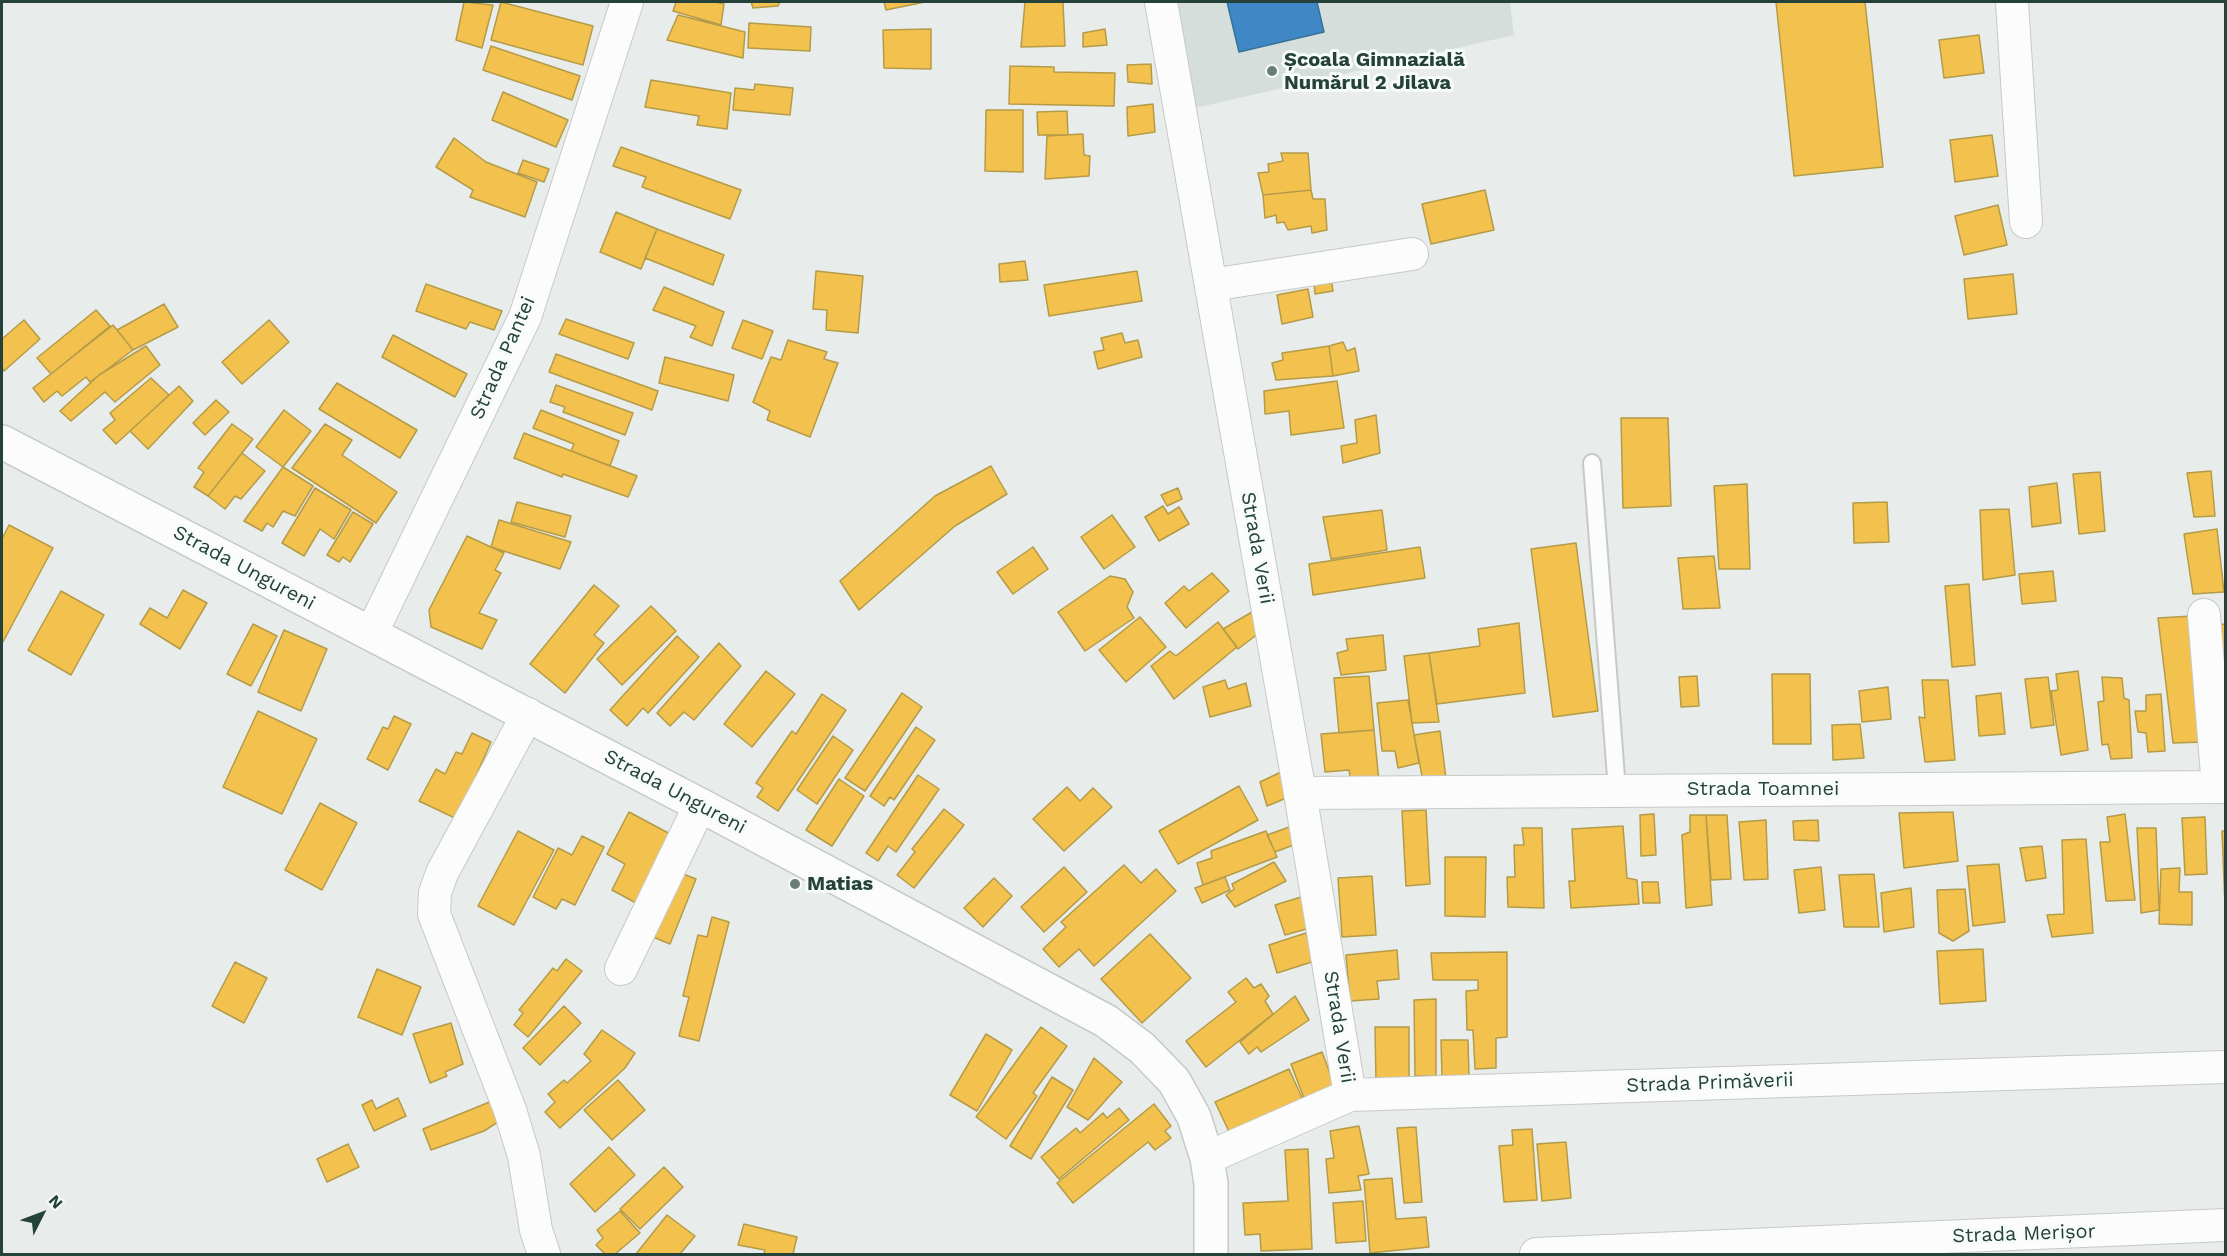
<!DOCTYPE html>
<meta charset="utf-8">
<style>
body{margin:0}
#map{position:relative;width:2227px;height:1256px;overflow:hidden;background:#e8edeb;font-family:"Work Sans",sans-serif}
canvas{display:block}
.frame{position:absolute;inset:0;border:3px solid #24423a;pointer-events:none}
.north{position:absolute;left:12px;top:1184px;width:60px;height:60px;-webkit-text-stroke:4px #f7fbf9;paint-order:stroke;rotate:48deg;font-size:16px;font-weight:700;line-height:24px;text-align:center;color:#24423a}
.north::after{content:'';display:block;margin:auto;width:21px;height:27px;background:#24423a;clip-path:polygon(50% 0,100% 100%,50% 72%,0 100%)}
</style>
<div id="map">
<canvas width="2227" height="1256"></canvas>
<div class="frame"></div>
<div class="north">N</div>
</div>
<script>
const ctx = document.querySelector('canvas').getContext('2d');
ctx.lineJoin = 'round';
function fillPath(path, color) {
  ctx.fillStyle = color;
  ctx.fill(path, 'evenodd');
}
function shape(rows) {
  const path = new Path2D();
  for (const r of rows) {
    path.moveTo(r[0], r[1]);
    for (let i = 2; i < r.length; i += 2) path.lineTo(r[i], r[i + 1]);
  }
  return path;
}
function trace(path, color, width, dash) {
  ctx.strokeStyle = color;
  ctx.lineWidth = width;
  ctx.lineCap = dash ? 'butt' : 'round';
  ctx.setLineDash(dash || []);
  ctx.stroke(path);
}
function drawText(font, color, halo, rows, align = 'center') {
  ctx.font = font + ' "Work Sans",sans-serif';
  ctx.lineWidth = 6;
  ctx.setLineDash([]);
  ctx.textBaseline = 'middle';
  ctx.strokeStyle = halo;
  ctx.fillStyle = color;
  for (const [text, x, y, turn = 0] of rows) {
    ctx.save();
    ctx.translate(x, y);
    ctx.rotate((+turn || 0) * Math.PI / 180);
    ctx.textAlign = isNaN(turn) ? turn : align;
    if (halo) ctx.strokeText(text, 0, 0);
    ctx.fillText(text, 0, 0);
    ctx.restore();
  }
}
const built = shape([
 [1175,2,1510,2,1514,35,1195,108]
]);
const homes = shape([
 [464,2,493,5,482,48,456,40,464,2],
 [501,2,593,26,583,65,491,40,501,2],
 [676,2,715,2,724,4,721,25,673,11,676,2],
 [751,2,780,2,778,6,753,8,751,2],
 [884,2,925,2,886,10,884,2],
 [1025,2,1063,2,1065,46,1021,47,1025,2],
 [1776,2,1865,2,1883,167,1794,176,1776,2],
 [678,15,745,32,743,58,667,40,678,15],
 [749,23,811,27,810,51,748,48,749,23],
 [931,29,931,69,884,68,883,30,931,29],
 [1105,29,1107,45,1083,47,1083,33,1105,29],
 [1979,35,1984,73,1944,78,1939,40,1979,35],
 [491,46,580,76,572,100,483,70,491,46],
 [1151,64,1152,84,1128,82,1127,65,1151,64],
 [1010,66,1054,67,1054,72,1115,73,1114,106,1009,104,1010,66],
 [651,80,731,93,727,129,697,125,699,116,645,107,651,80],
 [755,84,793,88,790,115,733,110,735,88,754,90,755,84],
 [503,92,568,120,556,147,492,120,503,92],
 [1153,104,1155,132,1128,136,1127,107,1153,104],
 [986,110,1023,110,1023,172,985,171,986,110],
 [1067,111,1068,135,1038,135,1037,112,1067,111],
 [1083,134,1084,155,1090,156,1089,176,1045,179,1047,136,1083,134],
 [1992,135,1998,176,1955,182,1950,140,1992,135],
 [454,138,486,162,537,182,525,217,470,197,473,190,436,167,454,138],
 [621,147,741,190,730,219,642,187,646,177,613,166,621,147],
 [1281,153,1308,153,1311,190,1263,195,1258,173,1269,172,1268,164,1283,161,1281,153],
 [523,160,549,169,544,182,518,173,523,160],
 [1311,190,1313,199,1325,199,1327,230,1312,233,1311,226,1288,230,1284,222,1277,223,1276,215,1265,218,1263,195,1311,190],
 [1485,190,1494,230,1431,244,1422,204,1485,190],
 [1998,205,2007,245,1964,255,1955,216,1998,205],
 [616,212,657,229,641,269,600,252,616,212],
 [657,229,724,255,713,285,645,258,657,229],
 [1025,261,1028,280,1000,282,999,264,1025,261],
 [816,271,863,276,858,333,826,330,827,310,813,309,816,271],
 [1137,271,1142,301,1049,316,1044,285,1137,271],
 [2013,274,2017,314,1968,319,1964,279,2013,274],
 [1331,277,1333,291,1315,294,1314,281,1331,277],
 [426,284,502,311,494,330,470,322,466,329,416,311,426,284],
 [664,287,724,312,712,346,690,337,696,326,653,310,664,287],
 [1308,289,1313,317,1282,324,1277,295,1308,289],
 [164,304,178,327,133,350,117,330,164,304],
 [96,310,110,326,51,374,37,358,96,310],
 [566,319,634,343,628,359,559,334,566,319],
 [24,320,40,339,4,371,2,368,2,339,24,320],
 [269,320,289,342,242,384,222,362,269,320],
 [743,320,773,331,762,359,732,348,743,320],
 [113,325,133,350,90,382,86,377,62,396,57,391,44,402,33,388,113,325],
 [1122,333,1125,343,1138,340,1142,357,1098,369,1094,352,1104,350,1101,338,1122,333],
 [393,335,467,374,455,397,382,357,393,335],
 [788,340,827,352,824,359,838,363,810,437,767,420,770,411,753,402,771,357,781,360,788,340],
 [1343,342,1347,351,1355,348,1359,371,1333,376,1329,346,1343,342],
 [146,346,160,365,115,402,105,392,71,421,60,411,99,375,146,346],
 [1329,346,1333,376,1276,380,1272,363,1283,360,1282,353,1329,346],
 [556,354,658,391,652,410,549,372,556,354],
 [665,357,734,375,728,401,659,383,665,357],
 [151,378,169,395,116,444,103,430,115,420,110,413,151,378],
 [1337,381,1344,428,1291,435,1289,411,1265,414,1264,391,1337,381],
 [337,383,417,430,400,458,319,409,337,383],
 [556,385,633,413,625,435,563,412,565,407,550,402,556,385],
 [179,386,193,401,148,449,130,431,179,386],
 [216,400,229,412,205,435,193,423,216,400],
 [284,410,311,431,283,467,256,447,284,410],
 [541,410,619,441,610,466,571,451,574,444,533,428,541,410],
 [1376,415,1380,453,1343,463,1341,446,1357,443,1355,420,1376,415],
 [1621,418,1668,418,1671,506,1623,508,1621,418],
 [232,424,253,439,208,496,194,487,204,472,198,468,232,424],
 [325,424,352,440,342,455,397,492,376,523,292,468,325,424],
 [524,433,637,476,628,497,563,474,562,477,514,458,524,433],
 [242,453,265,471,241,499,235,496,225,509,208,496,242,453],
 [991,466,1007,494,955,526,859,610,840,581,935,496,991,466],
 [283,467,313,486,295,516,283,511,273,527,267,523,262,531,244,521,283,467],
 [2211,471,2215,516,2194,517,2187,473,2211,471],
 [2100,472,2105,531,2079,534,2073,474,2100,472],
 [2057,483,2061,523,2032,527,2029,487,2057,483],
 [1747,484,1750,569,1719,569,1714,486,1747,484],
 [315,488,351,510,334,539,320,529,304,556,282,543,315,488],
 [1178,488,1182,499,1167,506,1161,495,1178,488],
 [517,502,571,516,565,537,511,522,517,502],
 [1887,502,1889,542,1854,543,1853,503,1887,502],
 [1163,506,1168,514,1179,507,1189,524,1159,541,1145,517,1163,506],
 [2009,509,2015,575,1983,580,1980,510,2009,509],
 [1382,510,1387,550,1331,559,1323,517,1382,510],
 [353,512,373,524,350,562,343,557,339,562,327,555,353,512],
 [1112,515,1135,547,1104,569,1081,537,1112,515],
 [499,520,571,542,560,569,491,547,499,520],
 [9,525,53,548,3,642,2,641,2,539,9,525],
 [2217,529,2224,592,2193,594,2184,534,2217,529],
 [467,536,504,553,495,570,501,573,479,613,497,620,482,649,431,627,429,610,467,536],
 [1576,543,1598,711,1553,717,1531,549,1576,543],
 [1033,547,1048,569,1013,594,997,572,1033,547],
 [1420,547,1425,578,1313,595,1309,564,1420,547],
 [1714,556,1720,608,1683,609,1678,558,1714,556],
 [2053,571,2056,601,2022,604,2019,574,2053,571],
 [1212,573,1229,591,1186,628,1165,603,1184,586,1189,591,1212,573],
 [1110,576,1125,579,1133,592,1127,607,1134,618,1085,651,1058,612,1110,576],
 [1969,584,1975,665,1952,667,1945,586,1969,584],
 [594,585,619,606,594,635,604,643,565,693,530,664,594,585],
 [183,590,207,603,180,649,140,624,150,608,167,618,183,590],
 [61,591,104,615,71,675,28,650,61,591],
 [651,606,676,631,622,685,597,659,651,606],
 [1257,609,1263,630,1238,649,1223,629,1257,609],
 [2192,616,2204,742,2173,743,2158,618,2192,616],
 [1140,617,1166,647,1126,682,1099,650,1140,617],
 [1218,622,1237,647,1174,699,1151,666,1170,651,1176,656,1218,622],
 [1519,623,1525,693,1437,704,1429,653,1480,646,1478,629,1519,623],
 [253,624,277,636,251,686,227,674,253,624],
 [2226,624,2226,654,2213,655,2211,625,2226,624],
 [284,630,327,649,301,711,258,692,284,630],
 [1383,635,1386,670,1341,675,1337,653,1348,650,1346,639,1383,635],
 [677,636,699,657,648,713,643,708,627,726,610,710,677,636],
 [719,643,741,666,694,720,684,712,670,726,657,713,719,643],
 [1429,653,1439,722,1412,723,1404,656,1429,653],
 [766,671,795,694,752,747,724,724,766,671],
 [2078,671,2088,750,2061,755,2051,691,2058,690,2056,674,2078,671],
 [1772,674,1810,674,1811,744,1773,744,1772,674],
 [1369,676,1374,730,1339,733,1334,678,1369,676],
 [1697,676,1699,706,1681,707,1679,677,1697,676],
 [2048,677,2054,725,2031,728,2025,679,2048,677],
 [2102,677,2122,678,2124,698,2129,700,2132,758,2111,759,2108,744,2102,745,2098,702,2104,701,2102,677],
 [1225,680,1228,689,1246,683,1251,706,1210,717,1203,687,1225,680],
 [1922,680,1948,680,1955,760,1925,762,1919,717,1925,718,1922,680],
 [1888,687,1891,719,1862,722,1859,691,1888,687],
 [902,693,922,707,865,791,845,778,902,693],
 [2001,693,2005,734,1979,736,1976,696,2001,693],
 [822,694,846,710,778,811,757,797,763,788,756,783,792,731,796,734,822,694],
 [2161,694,2165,751,2148,752,2146,733,2138,732,2135,711,2146,711,2146,695,2161,694],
 [1408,700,1419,763,1398,768,1395,751,1382,751,1377,703,1408,700],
 [258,711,317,739,282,814,223,787,258,711],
 [394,716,411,724,388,770,367,759,383,727,388,729,394,716],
 [1860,724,1864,758,1833,760,1832,725,1860,724],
 [916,727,935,740,894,800,890,797,884,806,870,796,916,727],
 [1374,730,1379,782,1351,783,1349,770,1325,772,1321,734,1374,730],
 [1440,731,1446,778,1423,781,1414,735,1440,731],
 [472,733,491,742,457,819,419,801,436,769,445,774,456,752,462,754,472,733],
 [833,736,853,750,817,804,797,790,833,736],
 [1283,771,1289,797,1267,806,1260,782,1283,771],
 [918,775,939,789,896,852,888,846,878,861,866,853,918,775],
 [839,779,864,796,832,846,806,830,839,779],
 [1239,786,1258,820,1178,864,1159,831,1239,786],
 [1067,787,1080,801,1093,788,1112,807,1064,851,1033,819,1067,787],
 [320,803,357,823,322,890,285,870,320,803],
 [944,809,964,825,914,888,897,875,915,852,912,849,944,809],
 [1426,810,1430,884,1406,886,1402,811,1426,810],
 [629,812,674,836,638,904,612,890,625,864,607,854,629,812],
 [1953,812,1958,861,1904,868,1899,813,1953,812],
 [1654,814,1656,855,1641,856,1640,815,1654,814],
 [2125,814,2135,900,2106,901,2100,842,2110,842,2107,817,2125,814],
 [1690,815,1706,815,1712,905,1686,908,1682,835,1690,832,1690,815],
 [1706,815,1727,815,1731,879,1711,880,1706,815],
 [2205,817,2207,874,2185,875,2182,818,2205,817],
 [1766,820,1768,879,1744,880,1739,822,1766,820],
 [1818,820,1819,841,1794,840,1793,821,1818,820],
 [1295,825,1299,843,1275,852,1267,835,1295,825],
 [1623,826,1627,878,1637,880,1639,904,1571,908,1569,881,1575,881,1572,829,1623,826],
 [1522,828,1542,828,1544,908,1508,907,1507,877,1515,877,1514,845,1524,845,1522,828],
 [2137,828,2156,828,2159,910,2141,913,2137,828],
 [518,831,554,850,514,925,478,906,518,831],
 [1266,831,1277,857,1203,885,1197,863,1212,858,1211,851,1266,831],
 [2222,831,2226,831,2225,906,2222,831],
 [582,836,604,847,575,905,562,899,556,909,533,897,558,848,572,855,582,836],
 [2086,839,2093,933,2052,937,2047,915,2064,914,2062,840,2086,839],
 [2042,846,2046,878,2026,881,2020,848,2042,846],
 [1445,857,1486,857,1485,917,1445,916,1445,857],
 [1274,862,1286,881,1235,907,1226,895,1234,889,1232,884,1274,862],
 [1999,864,2005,922,1973,926,1967,866,1999,864],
 [1124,865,1141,883,1156,869,1176,891,1094,966,1079,949,1059,967,1043,949,1066,927,1061,922,1124,865],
 [1064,867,1087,892,1044,932,1021,907,1064,867],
 [1821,867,1825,910,1799,913,1794,870,1821,867],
 [2180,868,2179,892,2192,892,2192,925,2159,924,2161,869,2180,868],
 [678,872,696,879,670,944,648,935,678,872],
 [1874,874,1879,927,1844,927,1839,875,1874,874],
 [1372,876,1376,935,1342,937,1338,878,1372,876],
 [1225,877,1230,890,1202,903,1195,888,1225,877],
 [994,878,1012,896,983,927,964,908,994,878],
 [1642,882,1658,882,1660,903,1643,903,1642,882],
 [1911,888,1914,927,1884,932,1881,893,1911,888],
 [1965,889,1969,931,1953,941,1939,933,1937,890,1965,889],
 [1301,897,1310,928,1285,935,1275,905,1301,897],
 [712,917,729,922,699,1041,679,1036,689,997,683,996,698,935,707,937,712,917],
 [1306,933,1315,961,1277,973,1269,945,1306,933],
 [1150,934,1191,978,1142,1023,1101,979,1150,934],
 [1983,949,1986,1001,1940,1004,1937,951,1983,949],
 [1397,950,1399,979,1377,981,1379,999,1350,1001,1346,955,1397,950],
 [1507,952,1507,1037,1496,1038,1496,1068,1475,1069,1473,1030,1467,1030,1466,991,1478,990,1478,980,1433,980,1431,953,1507,952],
 [566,959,582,971,528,1037,514,1025,523,1013,519,1010,553,968,557,971,566,959],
 [235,962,267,978,244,1023,212,1006,235,962],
 [377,969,421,987,402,1035,358,1017,377,969],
 [1246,978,1254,988,1261,984,1269,996,1265,1001,1273,1014,1206,1067,1186,1041,1236,1002,1228,992,1246,978],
 [1295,996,1309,1020,1261,1052,1257,1047,1249,1054,1240,1042,1295,996],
 [1436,999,1436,1076,1415,1076,1414,1000,1436,999],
 [564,1006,581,1023,540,1065,523,1048,564,1006],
 [451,1023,463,1064,445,1072,447,1076,430,1083,413,1034,451,1023],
 [1041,1027,1067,1046,1033,1093,1037,1096,1006,1139,976,1117,1041,1027],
 [1375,1027,1409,1027,1409,1082,1376,1082,1375,1027],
 [602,1030,635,1053,625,1068,560,1128,545,1112,555,1102,548,1094,564,1080,567,1083,591,1061,584,1054,602,1030],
 [986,1034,1012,1050,977,1111,950,1095,986,1034],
 [1441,1040,1468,1040,1469,1078,1442,1078,1441,1040],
 [1322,1052,1336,1089,1305,1101,1291,1064,1322,1052],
 [1094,1058,1122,1082,1088,1120,1067,1107,1094,1058],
 [1289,1069,1303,1100,1233,1140,1215,1102,1289,1069],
 [1052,1077,1073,1090,1031,1159,1010,1146,1052,1077],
 [618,1080,645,1110,612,1140,584,1110,618,1080],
 [398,1098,406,1116,374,1131,362,1105,372,1100,376,1109,398,1098],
 [492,1101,501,1120,484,1131,431,1150,423,1129,492,1101],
 [1154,1104,1171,1126,1165,1131,1171,1138,1155,1150,1148,1142,1073,1203,1057,1183,1154,1104],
 [1119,1108,1129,1120,1059,1179,1041,1157,1076,1128,1080,1133,1103,1113,1107,1118,1119,1108],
 [1359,1126,1369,1174,1358,1176,1361,1190,1329,1193,1326,1159,1334,1158,1330,1131,1359,1126],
 [1416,1127,1422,1202,1404,1203,1397,1128,1416,1127],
 [1532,1129,1537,1200,1504,1202,1499,1146,1513,1145,1512,1130,1532,1129],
 [1566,1142,1571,1198,1542,1201,1537,1144,1566,1142],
 [348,1144,359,1167,327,1182,317,1159,348,1144],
 [609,1147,635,1175,595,1212,570,1184,609,1147],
 [1308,1149,1312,1249,1261,1251,1260,1234,1245,1235,1243,1203,1288,1201,1285,1150,1308,1149],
 [664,1167,683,1187,640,1229,620,1209,664,1167],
 [1392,1178,1396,1219,1426,1217,1429,1247,1370,1253,1364,1180,1392,1178],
 [1363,1201,1366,1241,1336,1243,1333,1203,1363,1201],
 [620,1211,640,1233,615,1254,605,1254,596,1245,603,1238,597,1230,620,1211],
 [667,1215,695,1236,680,1254,636,1254,667,1215],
 [744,1224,797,1237,793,1254,764,1254,765,1250,738,1245,744,1224]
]);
const schools = shape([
 [1227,2,1317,2,1324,32,1239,52,1227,2]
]);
const lane = shape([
 [1592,463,1617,790]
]);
const street = shape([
 [1161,2,1300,793,1350,1095],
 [2012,2,2026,222],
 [1211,285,1412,254],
 [2204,615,2218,787],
 [371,634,525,317,627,2],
 [528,714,442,873,435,893,434,914,510,1110,524,1156,536,1230,544,1254],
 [1300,793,2226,787],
 [621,969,700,805],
 [1207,1158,1350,1095,2226,1067],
 [1536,1254,2226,1225]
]);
const secondary = shape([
 [2,442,700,805,1106,1021,1142,1048,1174,1081,1194,1117,1207,1158,1211,1184,1211,1254]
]);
const markers = [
 [1272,71,6,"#697e78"],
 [795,884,6,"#697e78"]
];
const poiNames = [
 ["Școala Gimnazială",1284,60],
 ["Numărul 2 Jilava",1284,83],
 ["Matias",807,884]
];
const streetNames = [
 ["Strada Pantei",503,358,-66],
 ["Strada Verii",1257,548,80],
 ["Strada Ungureni",244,568,28],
 ["Strada Toamnei",1763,789],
 ["Strada Ungureni",675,792,28],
 ["Strada Verii",1339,1027,81],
 ["Strada Primăverii",1710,1083,-2],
 ["Strada Merișor",2024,1234,-2]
];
fillPath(built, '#d6dedb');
fillPath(homes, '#f2c14e');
trace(homes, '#b49b48', 1.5);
fillPath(schools, '#3f88c5');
trace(schools, '#37739b', 1.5);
trace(lane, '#c5cac8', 20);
trace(street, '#c5cac8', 34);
trace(secondary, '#c3cbc8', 36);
trace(lane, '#fcfcfc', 16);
trace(street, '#fcfcfc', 32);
trace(secondary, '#fcfcfc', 33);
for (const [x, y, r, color] of markers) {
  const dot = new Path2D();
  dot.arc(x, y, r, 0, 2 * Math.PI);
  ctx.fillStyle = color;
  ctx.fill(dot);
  trace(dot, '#f7fbf9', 2);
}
drawText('bold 20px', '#24423a', '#f7fbf9', poiNames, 'left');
drawText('20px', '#24423a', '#f7fbf9', streetNames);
</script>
